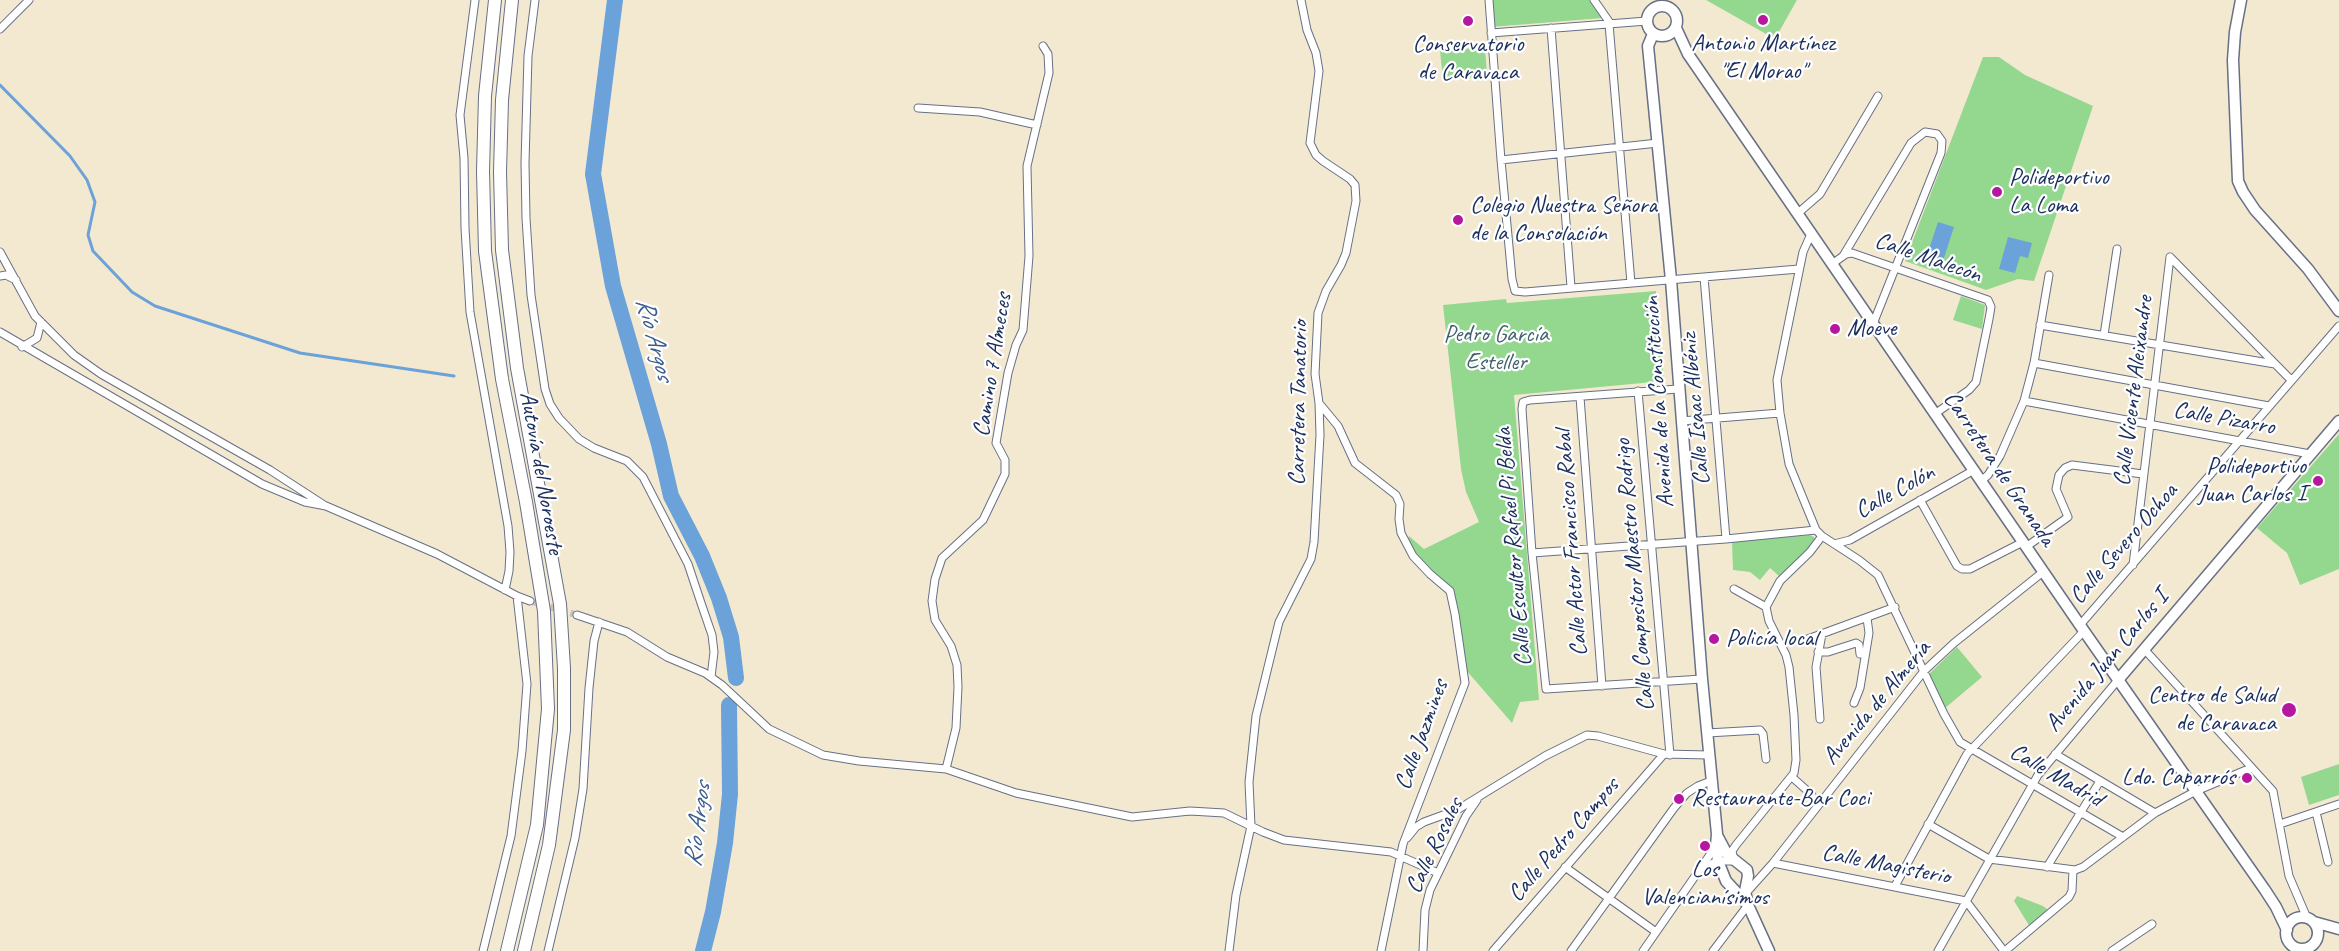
<!DOCTYPE html>
<meta charset="utf-8">
<style>
body{margin:0}
canvas{display:block;background:#f3e9d1}
</style>
<canvas width="2339" height="951"></canvas>
<script>
const ctx = document.querySelector('canvas').getContext('2d');
ctx.lineJoin = 'round';
function fillPath(path, color) {
  ctx.fillStyle = color;
  ctx.fill(path, 'evenodd');
}
function shape(rows) {
  const path = new Path2D();
  for (const r of rows) {
    if (r.length === 3) {
      path.moveTo(r[0] + r[2], r[1]);
      path.arc(r[0], r[1], r[2], 0, 2 * Math.PI);
      continue;
    }
    path.moveTo(r[0], r[1]);
    for (let i = 2; i < r.length; i += 2) path.lineTo(r[i], r[i + 1]);
  }
  return path;
}
function trace(path, color, width, dash) {
  ctx.strokeStyle = color;
  ctx.lineWidth = width;
  ctx.lineCap = dash ? 'butt' : 'round';
  ctx.setLineDash(dash || []);
  ctx.stroke(path);
}
function drawText(font, color, halo, rows, align = 'center') {
  ctx.font = font + ' Caveat,sans-serif';
  ctx.lineWidth = 4.5;
  ctx.setLineDash([]);
  ctx.textBaseline = 'middle';
  ctx.strokeStyle = halo;
  ctx.fillStyle = color;
  for (const [text, x, y, turn = 0] of rows) {
    ctx.save();
    ctx.translate(x, y);
    ctx.rotate((+turn || 0) * Math.PI / 180);
    ctx.textAlign = isNaN(turn) ? turn : align;
    if (halo) ctx.strokeText(text, 0, 0);
    ctx.fillText(text, 0, 0);
    ctx.restore();
  }
}
const green = shape([
 [1489,0,1590,0,1603,18,1491,27],
 [1706,0,1797,0,1775,39],
 [1485,47,1487,76,1443,80,1440,51],
 [1983,57,1999,57,2025,75,2093,106,2034,281,2018,279,1986,290,1905,261],
 [1656,291,1664,381,1514,395,1539,700,1520,702,1512,723,1466,670,1456,605,1441,580,1423,563,1407,541,1409,536,1424,549,1479,522,1466,492,1461,469,1443,305,1506,299,1507,303],
 [1961,296,1985,305,1982,329,1953,320],
 [2339,434,2339,569,2300,585,2287,553,2257,528],
 [1810,535,1814,537,1816,542,1780,577,1770,568,1760,580,1750,572,1733,570,1732,541],
 [1957,647,1982,677,1944,709,1929,674],
 [2339,764,2339,795,2309,805,2301,777],
 [2017,896,2043,906,2050,911,2030,927,2014,901]
]);
const water = shape([
 [1938,222,1954,227,1942,264,1926,258],
 [2008,237,2032,243,2028,258,2020,256,2015,273,1999,269]
]);
const stream = shape([
 [0,85,70,156,87,180,95,202,88,235,93,251,132,292,155,306,300,353,454,376]
]);
const river = shape([
 [615,0,593,174,613,286,659,444,671,496,702,556,719,598,731,637,736,678],
 [703,951,713,912,725,843,730,794,729,705]
]);
const streetTunnel = shape([
 [530,601,577,615]
]);
const street = shape([
 [475,0,460,115,464,158,465,228,470,312,508,526,510,552,509,571,505,590],
 [535,0,528,56,525,163,526,218,531,295,545,389,550,404,559,418,579,439,594,448,627,461,643,477,688,564,701,603,712,635,714,652,711,677],
 [1489,0,1501,160,1512,279,1515,291,1525,292,1799,269],
 [1594,0,1610,23],
 [1609,24,1631,283],
 [1551,28,1571,287],
 [0,29,29,0],
 [1491,33,1647,21],
 [918,108,980,112,1037,125],
 [1501,160,1658,143],
 [1797,214,1820,194,1878,96],
 [1811,234,1803,252,1777,380,1780,413,1789,464,1816,530,1822,536,1859,560,1878,575,1944,714,1960,742,2123,837],
 [0,252,35,316,74,355,101,374,270,470,324,505],
 [1843,256,1911,143,1925,132,1937,134,1942,141,1941,153,1873,324],
 [2170,257,2291,380],
 [1832,264,1846,254,1852,253,1988,300,1991,307,1989,319,1976,382,1969,390,1936,413],
 [0,276,6,275,16,280],
 [1704,277,1726,539],
 [2040,325,2275,364],
 [0,332,262,484,305,502,326,506,437,554,517,596,530,601],
 [2104,335,2117,249],
 [22,347,37,338,41,322],
 [2034,363,2269,406],
 [1678,389,1530,400,1523,402,1522,409,1532,553,1546,689,1702,679],
 [1638,391,1670,755],
 [1580,397,1602,686],
 [2024,401,2310,454],
 [1319,403,1338,426,1355,463,1396,495,1400,504,1399,519,1401,533,1413,556,1430,574,1450,591,1455,614,1465,683,1403,844,1381,951],
 [1681,421,1780,413],
 [1981,481,1988,475,2000,456,2024,401,2034,363,2049,275],
 [1920,500,1957,566,1962,569,1970,569,2023,542],
 [1834,544,1850,540,1974,470],
 [2026,547,2068,517,2056,489,2059,475,2065,468,2072,465,2143,474],
 [1532,553,1726,539,1816,530],
 [2133,565,2170,257],
 [1734,589,1766,607],
 [577,615,627,632,667,657,705,673,722,685,769,729,823,755,859,761,946,769,1016,793,1132,817,1190,811,1224,813,1263,832,1284,840,1391,852,1438,873],
 [2080,625,2339,326],
 [1805,640,1895,607],
 [2145,650,2273,791,2289,876,2307,918],
 [1818,652,1828,652,1856,643,1859,645,1860,654,1864,653],
 [1854,703,1860,688,1869,633,1867,618],
 [1820,719,1816,667,1822,634],
 [1707,733,1760,730,1763,734,1766,759],
 [2055,754,2155,813],
 [946,769,956,728,958,687,957,665,951,646,935,620,932,601,935,579,942,558,983,520,1005,474,1005,460,996,443,1008,373,1016,345,1023,330,1029,256,1027,166,1049,73,1048,54,1043,46],
 [1792,777,1812,795],
 [2316,812,2328,862],
 [1928,824,1989,859,2075,870,2083,867,2155,813,2196,791,2251,768],
 [2280,824,2339,804],
 [1407,838,1416,827,1424,822,1457,810,1545,756,1587,735,1598,736,1664,754,1709,755],
 [1773,863,1966,901,2004,951],
 [1565,867,1656,932],
 [2047,867,2100,781],
 [1700,869,1718,861,1734,861,1732,851,1736,845,1794,773,1796,760,1794,715,1789,667,1786,655,1769,621,1766,607,1780,581,1810,552,1822,536],
 [1895,886,1967,754,2084,631],
 [1746,893,1773,863,1924,671,1954,643,2043,572],
 [2300,948,2302,951],
 [483,951,511,836,522,751,527,684,517,596],
 [548,951,575,838,583,789,589,688,594,641,599,622],
 [1229,951,1236,895,1251,826,1249,782,1256,716,1279,622,1311,559,1314,542,1320,435,1319,403,1315,374,1318,313,1326,291,1341,265,1346,253,1356,201,1355,185,1350,179,1323,161,1316,155,1310,143,1319,71,1316,53,1307,30,1301,0],
 [1423,951,1425,910,1430,890,1466,816,1477,800],
 [1493,951,1664,754],
 [1571,951,1674,808,1687,793,1698,786,1711,781],
 [1643,951,1716,846],
 [1713,951,1748,905],
 [1938,951,2038,775,2118,680],
 [2005,951,2069,897,2072,891,2073,870],
 [2112,951,2152,924]
]);
const secondary = shape([
 [2241,0,2235,32,2233,60,2238,181,2243,192,2255,210,2308,269,2339,311],
 [1662,21,15],
 [1676,28,1688,54,2084,631,2265,890,2276,907,2287,930],
 [1653,34,1648,46,1671,280,1702,679,1717,834,1716,846,1718,861,1726,881,1748,905],
 [2118,680,2339,421],
 [1718,837,1727,854,1747,870,1748,876,1745,891,1748,905,1769,951],
 [2302,933,16],
 [2314,922,2339,929]
]);
const highway = shape([
 [495,0,485,96,483,171,485,251,502,379,526,502,544,611,548,709,537,825,507,951],
 [512,0,502,100,500,172,502,250,517,368,560,604,564,668,564,730,549,845,524,951]
]);
const markers = [
 [1763,20,6,"#b5179e"],
 [1468,21,6,"#b5179e"],
 [1997,192,6,"#b5179e"],
 [1458,220,6,"#b5179e"],
 [1835,329,6,"#b5179e"],
 [2318,481,6,"#b5179e"],
 [1714,639,6,"#b5179e"],
 [2289,710,8,"#b5179e"],
 [2247,778,6,"#b5179e"],
 [1679,799,6,"#b5179e"],
 [1705,846,6,"#b5179e"]
];
const poiNames = [
 ["Antonio Martínez",1763,44,"center"],
 ["\"El Morao\"",1763,72,"center"],
 ["Conservatorio",1468,45,"center"],
 ["de Caravaca",1468,73,"center"],
 ["Polideportivo",2009,178],
 ["La Loma",2009,206],
 ["Colegio Nuestra Señora",1470,206],
 ["de la Consolación",1470,234],
 ["Moeve",1847,329],
 ["Polideportivo",2306,467,"right"],
 ["Juan Carlos I",2306,495,"right"],
 ["Policía local",1726,639],
 ["Centro de Salud",2276,696,"right"],
 ["de Caravaca",2276,724,"right"],
 ["Ldo. Caparrós",2235,778,"right"],
 ["Restaurante-Bar Coci",1691,799],
 ["Los",1705,870,"center"],
 ["Valencianísimos",1705,898,"center"]
];
const streetNames = [
 ["Calle Malecón",1928,258,19],
 ["Camino 7 Almeces",993,365,-81],
 ["Calle Vicente Aleixandre",2134,391,-83],
 ["Avenida de la Constitución",1659,402,-94],
 ["Carretera Tanatorio",1299,403,-89],
 ["Calle Isaac Albéniz",1696,409,-95],
 ["Calle Pizarro",2224,419,10],
 ["Carretera de Granada",1999,469,56],
 ["Autovía del Noroeste",541,473,80],
 ["Calle Colón",1895,492,-29],
 ["Calle Actor Francisco Rabal",1572,543,-94],
 ["Calle Severo Ochoa",2124,544,-49],
 ["Calle Escultor Rafael Pi Belda",1514,547,-95],
 ["Calle Compositor Maestro Rodrigo",1635,575,-95],
 ["Avenida Juan Carlos I",2107,661,-50],
 ["Avenida de Almería",1877,703,-50],
 ["Calle Jazmines",1422,735,-70],
 ["Calle Madrid",2056,776,30],
 ["Calle Pedro Campos",1564,840,-49],
 ["Calle Rosales",1435,846,-64],
 ["Calle Magisterio",1886,865,11]
];
const parkNames = [
 ["Pedro García",1496,335],
 ["Esteller",1496,363]
];
const waterNames = [
 ["Río Argos",654,339,75],
 ["Río Argos",698,825,-83]
];
fillPath(green, '#94d890');
fillPath(water, '#6aa2d9');
trace(stream, '#6aa2d9', 3);
trace(river, '#6aa2d9', 16);
trace(streetTunnel, '#c8c4ba', 7, [7, 3.5]);
trace(street, '#677086', 9);
trace(secondary, '#677086', 13);
trace(highway, '#677086', 14);
trace(street, '#fff', 7);
trace(secondary, '#fff', 10);
trace(highway, '#fff', 12);
for (const [x, y, r, color] of markers) {
  const dot = new Path2D();
  dot.arc(x, y, r, 0, 2 * Math.PI);
  ctx.fillStyle = color;
  ctx.fill(dot);
  trace(dot, '#fff', 2);
}
drawText('24px', '#1b2f5e', '#fff', poiNames, 'left');
drawText('24px', '#1b2f5e', '#fff', streetNames);
drawText('24px', '#3f626d', '#fff', parkNames);
drawText('italic 26px', '#3b5d8f', '#fff', waterNames);
</script>
